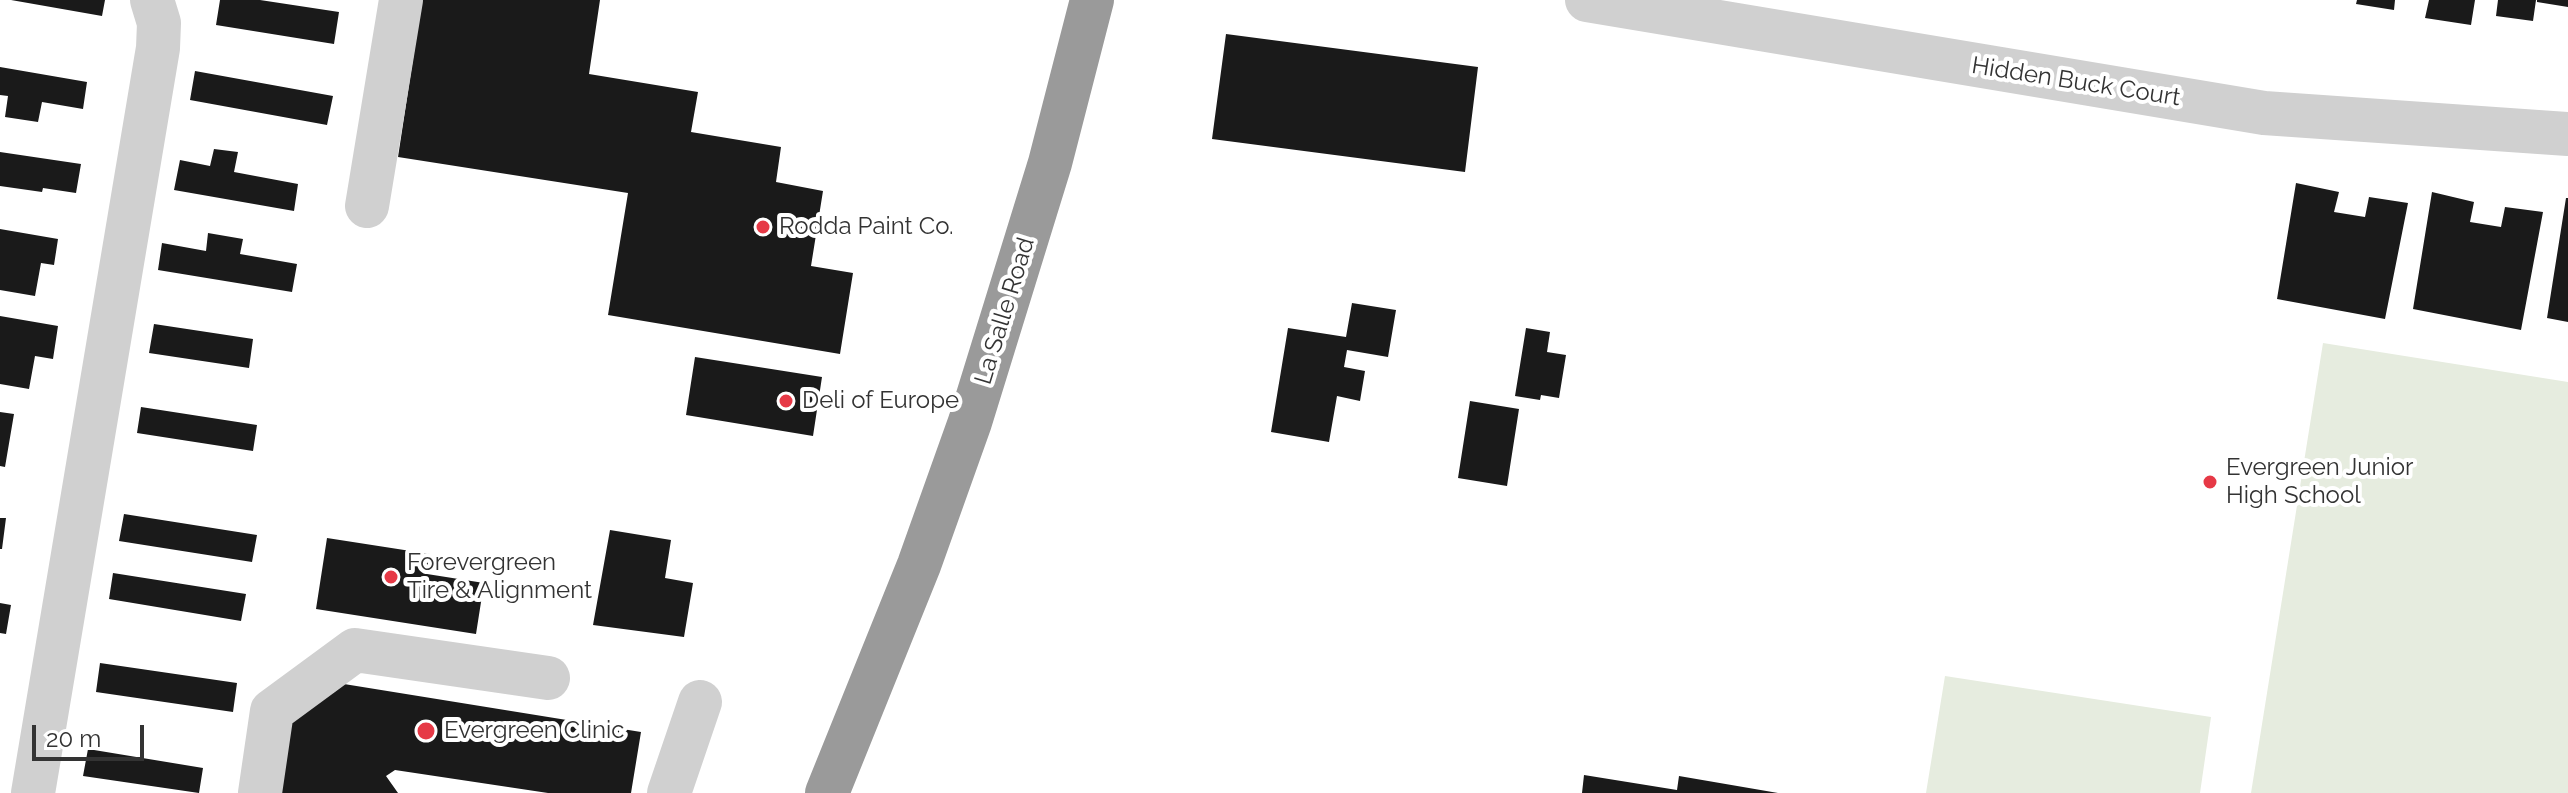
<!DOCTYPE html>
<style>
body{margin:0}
#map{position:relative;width:2568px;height:793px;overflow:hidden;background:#fff;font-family:Raleway,sans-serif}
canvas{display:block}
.scale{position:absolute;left:32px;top:725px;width:112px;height:36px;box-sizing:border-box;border:4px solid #333;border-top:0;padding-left:10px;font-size:24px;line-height:28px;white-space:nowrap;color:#333;-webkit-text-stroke:6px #fff;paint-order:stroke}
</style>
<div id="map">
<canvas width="2568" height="793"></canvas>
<div class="scale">20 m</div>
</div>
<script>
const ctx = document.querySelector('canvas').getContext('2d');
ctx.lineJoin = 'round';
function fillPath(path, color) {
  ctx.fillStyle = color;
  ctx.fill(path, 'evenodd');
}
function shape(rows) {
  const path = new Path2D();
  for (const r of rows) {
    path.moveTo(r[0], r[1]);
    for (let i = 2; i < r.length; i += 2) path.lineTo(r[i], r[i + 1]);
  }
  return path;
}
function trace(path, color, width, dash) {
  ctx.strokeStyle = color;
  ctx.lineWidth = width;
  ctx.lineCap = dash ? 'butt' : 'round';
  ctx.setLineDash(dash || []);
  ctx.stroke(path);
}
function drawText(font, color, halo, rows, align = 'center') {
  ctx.font = font + ' Raleway,sans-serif';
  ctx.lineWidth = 8;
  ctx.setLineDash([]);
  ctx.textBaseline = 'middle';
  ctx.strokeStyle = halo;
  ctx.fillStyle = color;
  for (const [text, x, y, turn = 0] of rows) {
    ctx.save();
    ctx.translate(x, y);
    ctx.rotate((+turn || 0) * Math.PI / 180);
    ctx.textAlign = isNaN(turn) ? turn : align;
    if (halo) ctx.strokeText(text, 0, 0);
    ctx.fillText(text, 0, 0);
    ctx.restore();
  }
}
const green = shape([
 [2323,343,2568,382,2568,793,2251,793],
 [1945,676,2211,717,2200,793,1926,793]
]);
const building = shape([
 [11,0,105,0,102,16],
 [220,0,260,0,339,12,334,44,216,25],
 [422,0,600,0,589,74,698,92,691,132,781,147,776,182,823,191,811,266,853,273,840,354,608,315,628,193,398,157],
 [2357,0,2395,0,2394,10,2356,4],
 [2429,0,2475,0,2471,25,2425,18],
 [2498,0,2536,0,2533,21,2496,16],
 [2537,0,2568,0,2568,7,2537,2],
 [1226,34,1478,67,1465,172,1212,139],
 [0,67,87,82,83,109,42,102,38,122,5,117,8,96,0,95],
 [195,71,333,96,327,125,190,100],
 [214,149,238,152,234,172,298,184,294,211,174,190,180,160,210,166],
 [0,152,81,164,76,193,43,188,42,192,0,186],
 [2296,183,2339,192,2334,212,2365,217,2369,197,2408,203,2385,319,2277,299],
 [2432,192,2474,202,2470,222,2501,227,2505,207,2543,212,2521,330,2413,309],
 [2566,198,2568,198,2568,322,2547,318],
 [0,229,58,239,54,265,41,263,35,296,0,290],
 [208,233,243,239,240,254,297,264,292,292,158,270,162,243,206,251],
 [1352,303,1396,310,1388,357,1347,350,1344,367,1365,371,1360,401,1337,396,1329,442,1271,432,1288,328,1346,337],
 [0,316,58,326,53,359,35,356,29,389,0,384],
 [154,324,253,339,249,368,149,353],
 [1526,328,1550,332,1547,352,1566,355,1559,398,1541,395,1540,400,1515,396],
 [695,357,822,377,813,436,686,415],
 [1470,401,1519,409,1507,486,1458,478],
 [141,407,257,425,253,451,137,433],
 [0,412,14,414,5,467,0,466],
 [124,514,257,535,252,562,119,541],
 [0,518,6,518,2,549,0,549],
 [610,530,671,540,665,578,693,583,684,637,593,625],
 [327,538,430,554,427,574,484,583,476,634,316,609],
 [113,573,246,594,241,621,109,599],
 [0,603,11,605,6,634,0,633],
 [100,663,237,683,233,712,96,692],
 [344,684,641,732,631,793,548,793,395,770,386,776,398,793,274,793,285,726],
 [88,749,203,768,199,793,83,776],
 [1584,775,1677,790,1679,776,1778,793,1582,793]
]);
const minor = shape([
 [1587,0,2264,113,2568,134],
 [367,206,401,0],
 [33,793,158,48,159,23,152,0],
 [260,793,272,711,355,650,548,678],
 [669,793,700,702]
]);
const highway = shape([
 [827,793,919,565,970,422,1050,163,1092,0]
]);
const markers = [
 [763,227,8,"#e63946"],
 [786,401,8,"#e63946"],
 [2210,482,8,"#e63946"],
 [391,577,8,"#e63946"],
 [426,731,10,"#e63946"]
];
const streetNames = [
 ["Hidden Buck Court",2076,82,9],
 ["La Salle Road",1005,311,-73]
];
const poiNames = [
 ["Rodda Paint Co.",779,227],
 ["Deli of Europe",802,401],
 ["Evergreen Junior",2226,468],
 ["High School",2226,496],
 ["Forevergreen",407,563],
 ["Tire & Alignment",407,591],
 ["Evergreen Clinic",444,731]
];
fillPath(green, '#e6ecdf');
fillPath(building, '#1a1a1a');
trace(minor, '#d0d0d0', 44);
trace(highway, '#9a9a9a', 44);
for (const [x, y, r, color] of markers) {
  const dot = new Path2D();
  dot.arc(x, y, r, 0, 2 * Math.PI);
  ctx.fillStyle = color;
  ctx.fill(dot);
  trace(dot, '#fff', 3);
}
drawText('24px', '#333', '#fff', streetNames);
drawText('24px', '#333', '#fff', poiNames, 'left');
</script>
